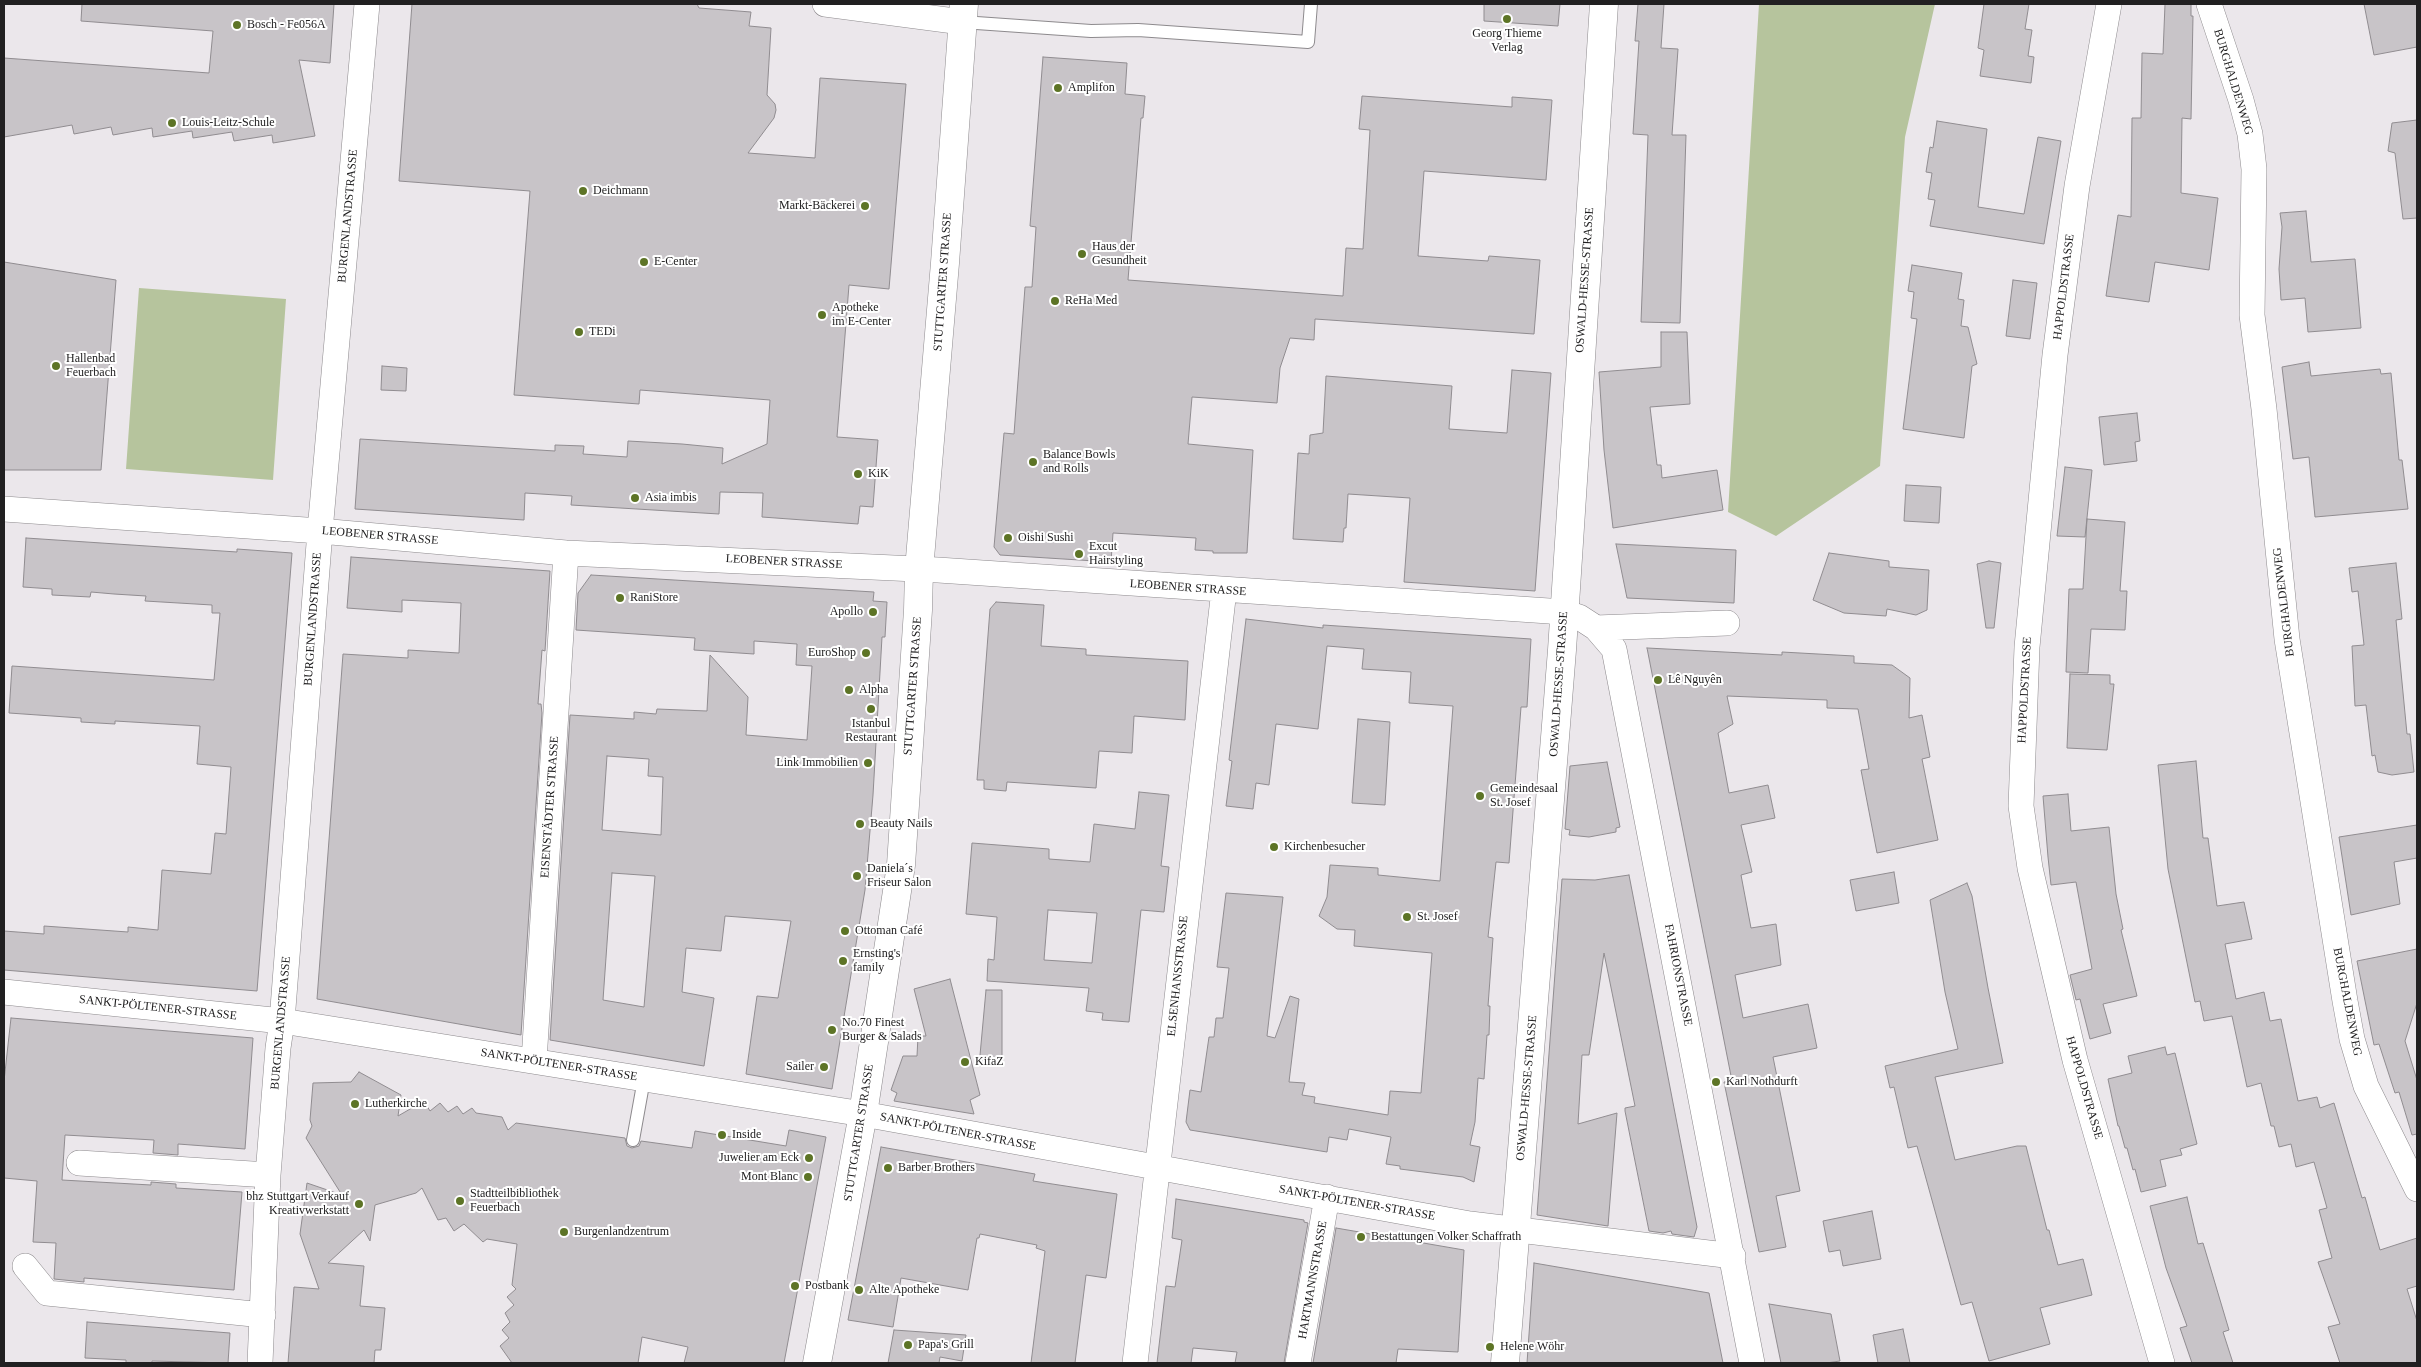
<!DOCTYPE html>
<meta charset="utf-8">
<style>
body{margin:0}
#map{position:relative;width:2421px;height:1367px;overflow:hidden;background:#ebe7eb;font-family:Georgia,serif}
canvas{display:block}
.frame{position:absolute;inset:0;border:5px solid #212021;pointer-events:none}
</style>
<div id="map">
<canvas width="2421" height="1367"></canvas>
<div class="frame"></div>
</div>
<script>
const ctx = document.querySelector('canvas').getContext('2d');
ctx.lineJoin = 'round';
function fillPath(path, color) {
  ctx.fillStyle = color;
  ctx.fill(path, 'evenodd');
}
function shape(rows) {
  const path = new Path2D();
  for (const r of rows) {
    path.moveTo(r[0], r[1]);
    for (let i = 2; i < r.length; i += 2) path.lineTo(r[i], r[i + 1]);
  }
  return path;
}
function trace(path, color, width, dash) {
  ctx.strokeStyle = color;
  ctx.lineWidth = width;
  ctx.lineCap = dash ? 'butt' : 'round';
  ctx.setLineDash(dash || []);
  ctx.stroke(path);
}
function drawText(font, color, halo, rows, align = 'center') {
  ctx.font = font + ' Georgia,serif';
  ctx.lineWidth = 4;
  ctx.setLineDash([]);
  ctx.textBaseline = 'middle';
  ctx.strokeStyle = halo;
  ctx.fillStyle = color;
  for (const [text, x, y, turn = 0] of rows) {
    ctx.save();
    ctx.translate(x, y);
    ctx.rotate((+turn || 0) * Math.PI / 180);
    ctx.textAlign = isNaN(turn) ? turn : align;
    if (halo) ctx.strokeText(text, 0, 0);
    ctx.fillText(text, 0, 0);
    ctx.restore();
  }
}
const green = shape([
 [1759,4,1935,4,1905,137,1880,466,1776,536,1728,512],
 [139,288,286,299,273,480,126,469]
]);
const building = shape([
 [82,4,334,4,330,63,299,60,315,136,273,143,272,135,234,141,232,132,193,138,192,131,153,137,152,128,113,135,111,127,74,134,72,125,4,137,4,58,209,73,213,31,81,21,82,4],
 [412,4,697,4,699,8,751,12,749,26,771,28,767,95,775,104,776,110,774,118,748,153,815,158,820,78,906,84,889,289,849,285,837,437,878,440,873,507,860,506,858,524,762,517,763,493,720,492,719,514,571,505,572,496,525,493,524,520,355,509,360,439,555,451,555,445,584,446,583,454,627,457,628,441,682,444,723,448,722,464,767,444,770,400,640,390,639,404,514,395,530,191,399,181,412,4],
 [1484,4,1560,4,1558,26,1484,21,1484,4],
 [1638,4,1664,4,1661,48,1678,49,1672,135,1686,135,1680,323,1641,322,1648,135,1633,134,1639,41,1635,41,1638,4],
 [1984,4,2029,4,2025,29,2032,30,2028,56,2034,57,2031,83,1980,76,1984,50,1978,48,1984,4],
 [2165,4,2191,4,2191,16,2193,16,2191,119,2182,118,2181,193,2218,198,2209,270,2155,262,2149,302,2106,296,2118,215,2131,217,2132,118,2141,118,2142,53,2163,54,2165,4],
 [2364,4,2417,4,2417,47,2374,55,2364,4],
 [1043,57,1127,63,1125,94,1145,96,1143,118,1141,118,1128,280,1343,296,1346,248,1363,249,1370,130,1359,129,1362,96,1512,107,1512,97,1552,100,1546,180,1424,171,1418,256,1488,261,1489,256,1540,260,1534,334,1315,319,1314,340,1290,338,1280,368,1277,403,1192,397,1188,444,1253,450,1247,553,1213,553,1213,551,1195,550,1196,538,1113,533,1111,562,1000,555,994,547,1004,433,1014,434,1025,287,1032,287,1036,227,1030,226,1043,57],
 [2417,120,2417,218,2403,219,2395,153,2388,151,2392,123,2417,120],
 [1937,121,1987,129,1978,207,2024,214,2038,137,2061,141,2044,244,1930,226,1935,200,1928,199,1932,173,1926,172,1930,147,1933,148,1937,121],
 [2306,211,2311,262,2355,259,2361,328,2308,332,2305,298,2281,300,2279,269,2282,227,2280,213,2306,211],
 [4,262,116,280,101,470,4,470,4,262],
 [1912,265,1962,273,1958,299,1964,300,1961,326,1968,327,1977,364,1972,366,1964,438,1903,429,1917,319,1911,318,1914,292,1908,291,1912,265],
 [2013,280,2037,283,2030,339,2006,336,2013,280],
 [1661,332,1687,332,1690,404,1650,407,1657,465,1661,465,1662,478,1717,470,1723,510,1613,528,1604,450,1599,372,1661,367,1661,332],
 [2309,362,2311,376,2380,369,2381,374,2391,373,2399,460,2402,460,2408,509,2315,517,2309,457,2293,459,2282,367,2309,362],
 [382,366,407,368,406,391,381,390,382,366],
 [1512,370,1551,373,1535,591,1404,582,1410,498,1348,494,1346,528,1344,528,1343,542,1293,539,1298,453,1309,454,1310,435,1323,433,1326,376,1452,386,1449,429,1507,433,1512,370],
 [2137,413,2140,441,2135,442,2137,461,2104,465,2099,417,2137,413],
 [2065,467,2092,470,2085,537,2057,536,2065,467],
 [1906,485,1941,487,1939,523,1904,521,1906,485],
 [2087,519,2125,522,2120,591,2127,591,2125,630,2091,629,2088,673,2066,672,2069,589,2083,589,2087,519],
 [26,538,237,552,237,549,292,553,257,991,4,970,4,931,44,934,44,926,128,932,128,927,158,930,162,870,211,874,215,833,226,834,231,767,197,764,200,726,115,721,115,724,81,722,81,718,9,713,12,666,214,680,220,613,212,613,212,605,145,601,146,596,114,594,91,592,90,597,52,595,52,589,23,587,26,538],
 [1616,544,1736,550,1734,603,1627,598,1616,544],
 [1829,553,1889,561,1889,567,1929,570,1927,610,1916,615,1887,609,1886,616,1844,613,1813,600,1829,553],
 [351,557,550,571,545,651,542,650,538,704,541,704,542,713,521,1035,317,999,343,654,408,658,408,650,459,653,461,603,402,600,402,612,347,608,351,557],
 [1989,561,2001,563,1994,628,1986,628,1977,564,1989,561],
 [2396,563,2402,619,2396,620,2407,734,2410,734,2414,772,2392,775,2378,772,2375,755,2372,756,2366,705,2355,706,2352,646,2364,645,2358,591,2352,592,2349,568,2396,563],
 [591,575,874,592,873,601,887,602,885,637,882,637,873,795,865,890,832,1089,746,1074,757,996,778,998,791,921,725,916,721,951,686,948,682,992,714,998,704,1066,550,1040,570,715,634,719,634,712,656,714,657,709,707,711,710,655,748,697,746,735,807,740,812,666,796,665,797,644,754,641,754,654,694,650,695,638,576,630,578,593,591,575],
 [607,756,649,759,648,776,663,777,661,835,602,830,607,756],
 [612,873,655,876,644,1007,603,1000,612,873],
 [996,602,1044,605,1041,646,1086,649,1086,655,1188,661,1185,720,1134,716,1132,753,1099,751,1096,788,1007,782,1006,791,984,789,984,780,977,780,990,609,996,602],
 [1246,619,1323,628,1323,625,1531,639,1527,707,1521,707,1509,863,1496,862,1488,937,1493,938,1488,1006,1490,1006,1489,1035,1487,1035,1484,1079,1478,1078,1475,1122,1470,1145,1480,1147,1474,1182,1463,1177,1400,1169,1400,1166,1386,1164,1391,1137,1349,1129,1347,1140,1329,1137,1327,1152,1190,1130,1186,1122,1190,1090,1201,1092,1209,1037,1214,1037,1216,1018,1223,1018,1229,968,1217,967,1226,893,1283,897,1267,1036,1275,1038,1290,996,1299,999,1289,1082,1305,1083,1302,1095,1315,1097,1314,1103,1388,1115,1390,1091,1421,1093,1432,953,1354,946,1355,930,1337,929,1319,916,1327,897,1330,865,1378,868,1378,875,1440,881,1453,706,1409,703,1411,672,1362,669,1364,649,1327,646,1318,729,1276,724,1269,785,1256,783,1253,809,1226,806,1232,761,1229,760,1246,619],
 [1647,648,1782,655,1782,652,1854,656,1854,663,1892,665,1910,678,1909,718,1922,715,1930,757,1922,759,1938,840,1877,853,1861,770,1869,769,1858,709,1827,708,1827,700,1727,696,1733,724,1718,733,1729,793,1768,785,1775,818,1741,825,1752,872,1741,875,1751,928,1776,924,1781,965,1735,975,1743,1018,1808,1004,1817,1048,1773,1057,1800,1191,1776,1196,1786,1247,1759,1252,1724,1082,1732,1081,1647,648],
 [2070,674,2110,675,2110,684,2114,684,2107,750,2067,748,2070,674],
 [1358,719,1390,722,1385,805,1352,803,1358,719],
 [2196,761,2203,838,2208,838,2217,906,2244,902,2252,939,2225,944,2236,999,2264,992,2270,1021,2281,1019,2298,1101,2317,1097,2320,1108,2334,1103,2362,1198,2365,1197,2380,1250,2417,1238,2417,1286,2407,1289,2417,1321,2417,1363,2340,1363,2328,1327,2340,1324,2318,1262,2332,1258,2319,1210,2327,1208,2314,1162,2296,1167,2291,1144,2279,1147,2274,1126,2271,1126,2261,1083,2247,1087,2232,1016,2204,1021,2200,1001,2195,1002,2168,869,2158,765,2196,761],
 [1607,762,1620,827,1616,828,1616,832,1589,837,1569,835,1570,830,1565,829,1570,766,1607,762],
 [1139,792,1169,795,1161,866,1169,867,1164,912,1141,910,1129,1022,1102,1020,1103,1013,1086,1011,1089,988,987,981,988,959,994,960,997,917,966,914,972,843,1049,849,1049,859,1090,862,1094,824,1135,829,1139,792],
 [1048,910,1097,913,1092,963,1044,960,1048,910],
 [2068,794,2071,831,2109,827,2116,894,2123,929,2121,930,2137,996,2103,1004,2111,1033,2090,1039,2080,999,2076,1000,2070,975,2092,969,2076,882,2051,885,2048,857,2043,796,2068,794],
 [2417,825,2417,858,2394,862,2400,904,2351,915,2339,837,2417,825],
 [1894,872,1899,903,1856,911,1850,880,1894,872],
 [1629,875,1697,1227,1694,1237,1672,1234,1671,1231,1663,1233,1649,1231,1625,1111,1625,1108,1635,1106,1604,953,1589,1055,1582,1055,1578,1124,1617,1113,1608,1226,1537,1215,1562,879,1595,880,1629,875],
 [1967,883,1972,896,1988,988,2003,1063,1935,1077,1955,1160,2017,1146,2026,1146,2047,1230,2049,1230,2058,1265,2083,1259,2092,1295,2040,1308,2050,1344,1989,1361,1972,1302,1961,1305,1917,1146,1908,1148,1894,1087,1890,1088,1885,1066,1958,1049,1945,992,1930,900,1967,883],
 [2417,949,2417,1003,2405,1041,2417,1080,2417,1134,2412,1135,2399,1092,2395,1093,2379,1044,2374,1045,2357,961,2417,949],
 [950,979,980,1095,970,1100,974,1114,894,1101,897,1093,891,1090,903,1056,917,1056,918,1036,926,1036,914,989,950,979],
 [986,990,1002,990,1002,1065,979,1066,986,990],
 [11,1018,253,1038,245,1149,178,1144,178,1155,153,1153,154,1140,65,1135,62,1180,151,1185,151,1182,176,1184,176,1188,242,1192,234,1290,84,1278,84,1282,54,1279,56,1243,33,1242,37,1181,4,1178,4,1081,11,1018],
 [2165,1047,2167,1055,2175,1053,2197,1144,2180,1149,2182,1155,2160,1160,2166,1186,2141,1192,2135,1169,2133,1170,2127,1148,2125,1148,2119,1126,2118,1126,2108,1079,2132,1073,2128,1056,2165,1047],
 [359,1072,401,1095,398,1116,424,1101,430,1111,440,1103,448,1112,457,1106,463,1114,472,1108,476,1113,502,1117,508,1130,516,1123,625,1138,627,1146,632,1148,639,1146,641,1141,692,1148,695,1131,786,1146,789,1130,826,1137,784,1363,684,1363,688,1347,642,1337,638,1363,512,1363,500,1346,509,1338,502,1330,510,1322,505,1313,514,1305,507,1297,516,1289,512,1285,517,1244,487,1239,483,1242,464,1224,454,1231,446,1218,438,1220,422,1188,416,1193,375,1205,370,1241,364,1230,328,1263,364,1266,360,1306,385,1308,381,1350,375,1350,374,1363,288,1363,294,1287,319,1289,300,1234,307,1183,342,1195,306,1138,312,1126,310,1120,313,1083,351,1082,359,1072],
 [881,1147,1035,1174,1033,1181,1117,1194,1106,1278,1086,1275,1075,1363,1031,1363,1045,1251,1036,1248,1037,1245,980,1234,979,1238,977,1238,968,1290,901,1278,893,1327,848,1320,881,1147],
 [2187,1197,2198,1244,2203,1243,2229,1330,2223,1332,2233,1363,2192,1363,2180,1328,2187,1326,2166,1268,2150,1206,2187,1197],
 [1176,1199,1304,1220,1304,1222,1308,1223,1284,1363,1235,1363,1237,1352,1193,1348,1191,1363,1157,1363,1166,1286,1175,1287,1182,1240,1172,1238,1176,1199],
 [1872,1211,1881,1259,1843,1266,1840,1250,1829,1252,1823,1221,1872,1211],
 [1336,1228,1464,1250,1458,1352,1398,1349,1396,1363,1313,1363,1336,1228],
 [1534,1263,1709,1293,1723,1363,1527,1363,1534,1263],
 [1769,1304,1831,1314,1840,1361,1826,1363,1781,1363,1769,1304],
 [87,1322,230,1333,228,1363,152,1361,152,1363,126,1363,126,1360,85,1358,87,1322],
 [1903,1329,1910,1363,1878,1363,1873,1335,1903,1329],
 [894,1330,966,1335,962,1361,940,1357,939,1363,888,1363,894,1330]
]);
const lane = shape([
 [962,22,1091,31,1138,30,1308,42,1311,4],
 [633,1140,644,1079]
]);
const street = shape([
 [825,4,962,22],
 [2109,4,2077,186,2055,355,2027,647,2021,806,2030,868,2075,1060,2162,1363],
 [2209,4,2241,100,2250,134,2254,169,2252,315,2264,409,2287,639,2345,1001,2352,1039,2366,1086,2417,1189],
 [4,509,320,531,566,553,938,570,1564,612,1579,617,1596,628,1614,649,1752,1363],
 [1596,628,1727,623],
 [4,992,282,1021,863,1114,1470,1224,1733,1256],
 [534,1061,566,553],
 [79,1163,268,1175],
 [25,1266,47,1293,263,1315],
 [260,1363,268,1175,278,1048,282,1021,320,531,367,4],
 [1135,1363,1224,590],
 [1298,1363,1327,1197]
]);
const secondary = shape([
 [817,1363,863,1114,901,865,918,610,919,570,945,263,964,4],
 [1505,1363,1562,650,1604,4]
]);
const markers = [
 [1507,19,5,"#5d7426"],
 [237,25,5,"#5d7426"],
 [1058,88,5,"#5d7426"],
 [172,123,5,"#5d7426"],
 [583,191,5,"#5d7426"],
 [865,206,5,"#5d7426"],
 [1082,254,5,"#5d7426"],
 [644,262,5,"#5d7426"],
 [1055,301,5,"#5d7426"],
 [822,315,5,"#5d7426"],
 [579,332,5,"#5d7426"],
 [56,366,5,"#5d7426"],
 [1033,462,5,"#5d7426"],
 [858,474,5,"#5d7426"],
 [635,498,5,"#5d7426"],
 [1008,538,5,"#5d7426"],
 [1079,554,5,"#5d7426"],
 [620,598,5,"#5d7426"],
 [873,612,5,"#5d7426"],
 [866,653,5,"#5d7426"],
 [1658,680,5,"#5d7426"],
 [849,690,5,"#5d7426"],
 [871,709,5,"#5d7426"],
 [868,763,5,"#5d7426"],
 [1480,796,5,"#5d7426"],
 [860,824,5,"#5d7426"],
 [1274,847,5,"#5d7426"],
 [857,876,5,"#5d7426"],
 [1407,917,5,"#5d7426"],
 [845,931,5,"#5d7426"],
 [843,961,5,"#5d7426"],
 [832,1030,5,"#5d7426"],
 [965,1062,5,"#5d7426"],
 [824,1067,5,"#5d7426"],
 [1716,1082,5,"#5d7426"],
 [355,1104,5,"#5d7426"],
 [722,1135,5,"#5d7426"],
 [809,1158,5,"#5d7426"],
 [888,1168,5,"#5d7426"],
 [808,1177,5,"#5d7426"],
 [460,1201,5,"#5d7426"],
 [359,1204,5,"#5d7426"],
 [564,1232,5,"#5d7426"],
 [1361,1237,5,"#5d7426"],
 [795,1286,5,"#5d7426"],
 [859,1290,5,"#5d7426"],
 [908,1345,5,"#5d7426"],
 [1490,1347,5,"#5d7426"]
];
const poiNames = [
 ["Bosch - Fe056A",247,25],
 ["Georg Thieme",1507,34,"center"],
 ["Verlag",1507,48,"center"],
 ["Amplifon",1068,88],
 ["Louis-Leitz-Schule",182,123],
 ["Deichmann",593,191],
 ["Markt-Bäckerei",855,206,"right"],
 ["Haus der",1092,247],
 ["Gesundheit",1092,261],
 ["E-Center",654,262],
 ["ReHa Med",1065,301],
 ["Apotheke",832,308],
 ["im E-Center",832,322],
 ["TEDi",589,332],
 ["Hallenbad",66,359],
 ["Feuerbach",66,373],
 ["Balance Bowls",1043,455],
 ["and Rolls",1043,469],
 ["KiK",868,474],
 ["Asia imbis",645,498],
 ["Oishi Sushi",1018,538],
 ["Excut",1089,547],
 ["Hairstyling",1089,561],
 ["RaniStore",630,598],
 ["Apollo",863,612,"right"],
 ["EuroShop",856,653,"right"],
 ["Lê Nguyên",1668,680],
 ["Alpha",859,690],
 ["Istanbul",871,724,"center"],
 ["Restaurant",871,738,"center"],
 ["Link Immobilien",858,763,"right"],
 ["Gemeindesaal",1490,789],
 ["St. Josef",1490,803],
 ["Beauty Nails",870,824],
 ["Kirchenbesucher",1284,847],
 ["Daniela´s",867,869],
 ["Friseur Salon",867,883],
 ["St. Josef",1417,917],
 ["Ottoman Café",855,931],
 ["Ernsting's",853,954],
 ["family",853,968],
 ["No.70 Finest",842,1023],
 ["Burger & Salads",842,1037],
 ["KifaZ",975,1062],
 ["Sailer",814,1067,"right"],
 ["Karl Nothdurft",1726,1082],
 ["Lutherkirche",365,1104],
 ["Inside",732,1135],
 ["Juwelier am Eck",799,1158,"right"],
 ["Barber Brothers",898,1168],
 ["Mont Blanc",798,1177,"right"],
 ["Stadtteilbibliothek",470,1194],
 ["Feuerbach",470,1208],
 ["bhz Stuttgart Verkauf",349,1197,"right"],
 ["Kreativwerkstatt",349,1211,"right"],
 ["Burgenlandzentrum",574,1232],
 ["Bestattungen Volker Schaffrath",1371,1237],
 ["Postbank",805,1286],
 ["Alte Apotheke",869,1290],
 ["Papa's Grill",918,1345],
 ["Helene Wöhr",1500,1347]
];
const streetNames = [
 ["BURGHALDENWEG",2233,82,73],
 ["BURGENLANDSTRASSE",348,216,-85],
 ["OSWALD-HESSE-STRASSE",1585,280,-86],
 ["STUTTGARTER STRASSE",943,282,-86],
 ["HAPPOLDSTRASSE",2064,287,-83],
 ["LEOBENER STRASSE",380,536,5],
 ["LEOBENER STRASSE",784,562,3],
 ["LEOBENER STRASSE",1188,588,4],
 ["BURGHALDENWEG",2284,602,-97],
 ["BURGENLANDSTRASSE",313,619,-86],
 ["OSWALD-HESSE-STRASSE",1559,684,-86],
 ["STUTTGARTER STRASSE",913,686,-86],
 ["HAPPOLDSTRASSE",2025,690,-87],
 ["EISENSTÄDTER STRASSE",550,807,-86],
 ["FAHRIONSTRASSE",1678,975,79],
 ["ELSENHANSSTRASSE",1178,976,-84],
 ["BURGHALDENWEG",2347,1002,79],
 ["SANKT-PÖLTENER-STRASSE",158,1008,6],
 ["BURGENLANDSTRASSE",281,1023,-85],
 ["SANKT-PÖLTENER-STRASSE",559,1065,9],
 ["OSWALD-HESSE-STRASSE",1527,1088,-85],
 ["HAPPOLDSTRASSE",2084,1088,74],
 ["SANKT-PÖLTENER-STRASSE",958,1132,11],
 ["STUTTGARTER STRASSE",859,1133,-81],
 ["SANKT-PÖLTENER-STRASSE",1357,1203,10],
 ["HARTMANNSTRASSE",1313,1280,-80]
];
fillPath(green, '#b6c49d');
fillPath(building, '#c8c4c8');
trace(building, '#908c90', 1);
trace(lane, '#8d8a8d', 14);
trace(street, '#8d8a8d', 26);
trace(secondary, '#8d8a8d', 29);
trace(lane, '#fff', 12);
trace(street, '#fff', 25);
trace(secondary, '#fff', 28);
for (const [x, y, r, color] of markers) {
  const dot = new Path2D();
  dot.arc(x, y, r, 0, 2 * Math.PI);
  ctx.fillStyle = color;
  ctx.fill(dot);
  trace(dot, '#fff', 2);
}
drawText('12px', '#212021', '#fff', poiNames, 'left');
drawText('12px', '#212021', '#fff', streetNames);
</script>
